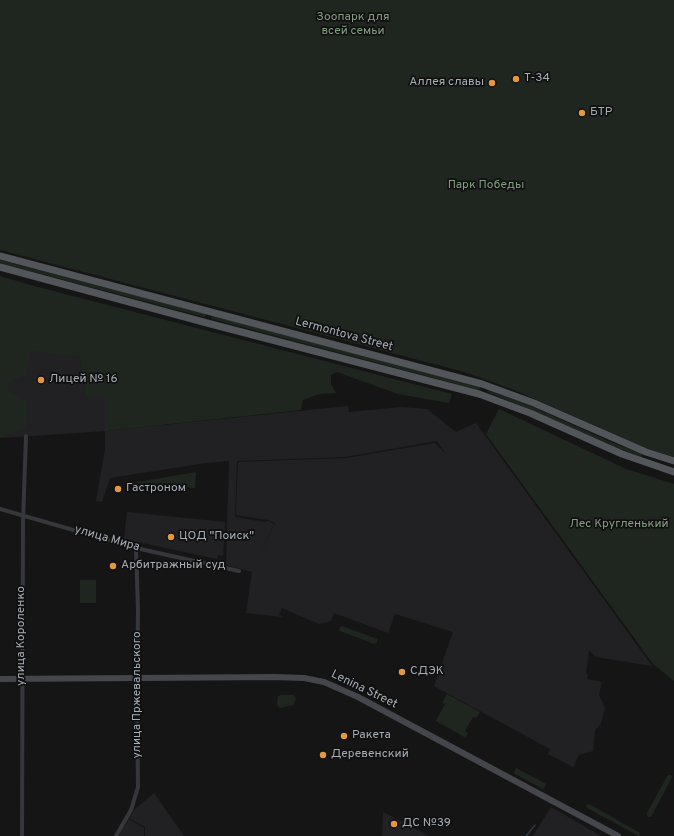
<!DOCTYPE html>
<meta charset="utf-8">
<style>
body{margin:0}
canvas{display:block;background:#151516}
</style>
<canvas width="674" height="836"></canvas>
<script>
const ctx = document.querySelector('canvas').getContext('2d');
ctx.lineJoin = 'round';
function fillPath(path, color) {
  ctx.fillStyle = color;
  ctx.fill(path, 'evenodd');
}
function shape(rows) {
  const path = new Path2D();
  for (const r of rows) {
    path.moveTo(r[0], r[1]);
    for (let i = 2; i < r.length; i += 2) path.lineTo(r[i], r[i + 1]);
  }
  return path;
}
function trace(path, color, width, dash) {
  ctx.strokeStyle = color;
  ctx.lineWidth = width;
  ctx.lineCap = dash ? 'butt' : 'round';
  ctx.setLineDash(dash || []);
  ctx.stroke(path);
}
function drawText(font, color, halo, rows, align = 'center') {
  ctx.font = font + ' Overpass,sans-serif';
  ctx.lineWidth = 3.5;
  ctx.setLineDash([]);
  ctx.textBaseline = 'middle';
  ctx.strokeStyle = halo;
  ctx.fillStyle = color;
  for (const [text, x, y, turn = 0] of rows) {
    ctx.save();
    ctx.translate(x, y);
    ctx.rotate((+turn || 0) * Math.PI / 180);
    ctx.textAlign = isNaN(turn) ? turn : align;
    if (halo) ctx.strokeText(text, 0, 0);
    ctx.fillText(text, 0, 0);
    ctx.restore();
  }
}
const built = shape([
 [5,343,80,357,85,395,105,396,105,431,348,406,349,412,402,407,427,409,456,432,476,423,652,666,596,657,589,650,586,674,588,675,587,679,602,682,599,695,605,708,601,723,595,731,593,751,579,755,573,767,548,754,550,749,434,686,453,632,395,614,388,633,334,613,331,621,319,624,282,608,279,615,283,617,246,613,252,572,226,565,229,461,205,463,110,478,102,502,96,501,105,449,105,431,2,438,0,429,0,365],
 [437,441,446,454,435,443,346,458,238,462,236,515,268,520,275,523,259,558,274,524,269,521,264,522,235,517,237,461,345,457],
 [127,512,225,522,223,556,218,555,217,559,124,539],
 [154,793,184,836,145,836,145,827,129,818,134,810],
 [551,807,601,836,533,836],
 [383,812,429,836,382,836],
 [129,819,144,828,144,836,118,836]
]);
const green = shape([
 [0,0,674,0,674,457,646,448,517,391,468,373,0,250],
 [0,260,206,314,206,316,204,317,0,263],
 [0,276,34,286,452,394,449,403,398,394,337,372,331,375,331,384,336,393,319,394,303,400,301,410,105,431,105,396,85,396,80,357,31,351,26,375,10,381,8,391,28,402,26,428,0,438],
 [213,316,480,387,480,388,479,390,212,319,211,317],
 [488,390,533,407,606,440,642,454,642,456,641,457,623,450,532,410,487,392],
 [499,409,626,469,674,484,674,681,653,664,486,434],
 [196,472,195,488,132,483],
 [80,580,96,580,96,603,80,603],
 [342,626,377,639,377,643,374,644,340,631,339,628],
 [447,694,480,712,476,718,473,717,465,731,468,733,466,738,436,721,445,704,442,703],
 [281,695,294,695,296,699,293,705,280,708,277,705,278,696],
 [516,768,546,784,544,788,543,789,515,774,514,772],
 [668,775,671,775,672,776,669,783,651,817,648,817,647,815,647,813],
 [589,804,640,833,639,836,587,808,586,805]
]);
const stream = shape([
 [526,836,535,825]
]);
const street = shape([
 [0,509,136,548,239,571],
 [22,836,23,521,26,436],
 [116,836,131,810,138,787,137,692,138,610,136,548]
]);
const secondary = shape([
 [0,679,274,677,304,678,324,682,358,697,618,836]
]);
const primary = shape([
 [0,256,482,384,534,403,646,452,674,461],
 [0,267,207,323,479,394,530,413,622,454,674,472]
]);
const markers = [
 [516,79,4,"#e29741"],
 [492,83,4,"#e29741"],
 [582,113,4,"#e29741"],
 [41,380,4,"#e29741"],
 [118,489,4,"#e29741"],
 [171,537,4,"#e29741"],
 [113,566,4,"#e29741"],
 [402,672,4,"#e29741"],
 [344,736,4,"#e29741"],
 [323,755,4,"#e29741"],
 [394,824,4,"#e29741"]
];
const parkNames = [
 ["Зоопарк для",353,18],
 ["всей семьи",353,32],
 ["Парк Победы",486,186],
 ["Лес Кругленький",619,525]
];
const poiNames = [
 ["Т-34",524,79],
 ["Аллея славы",484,83,"right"],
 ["БТР",590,113],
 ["Лицей № 16",49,380],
 ["Гастроном",126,489],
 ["ЦОД \"Поиск\"",179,537],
 ["Арбитражный суд",121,566],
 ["СДЭК",410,672],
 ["Ракета",352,736],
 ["Деревенский",331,755],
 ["ДС №39",402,824]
];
const streetNames = [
 ["Lermontova Street",344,335,15],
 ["улица Мира",107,539,16],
 ["улица Короленко",22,636,-90],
 ["Lenina Street",364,690,26],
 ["улица Пржевальского",138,695,-90]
];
fillPath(built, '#212123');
fillPath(green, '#1f261f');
trace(stream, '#2e373b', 1.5);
trace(street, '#36373b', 4);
trace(secondary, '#44464b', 6);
trace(primary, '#525559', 7);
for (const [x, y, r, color] of markers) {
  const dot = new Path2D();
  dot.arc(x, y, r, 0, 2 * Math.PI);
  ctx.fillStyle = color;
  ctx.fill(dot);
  trace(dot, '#101011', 1.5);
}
drawText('12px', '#829f80', '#101011', parkNames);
drawText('12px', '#a7adb5', '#101011', poiNames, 'left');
drawText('12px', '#a7adb5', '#101011', streetNames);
</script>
